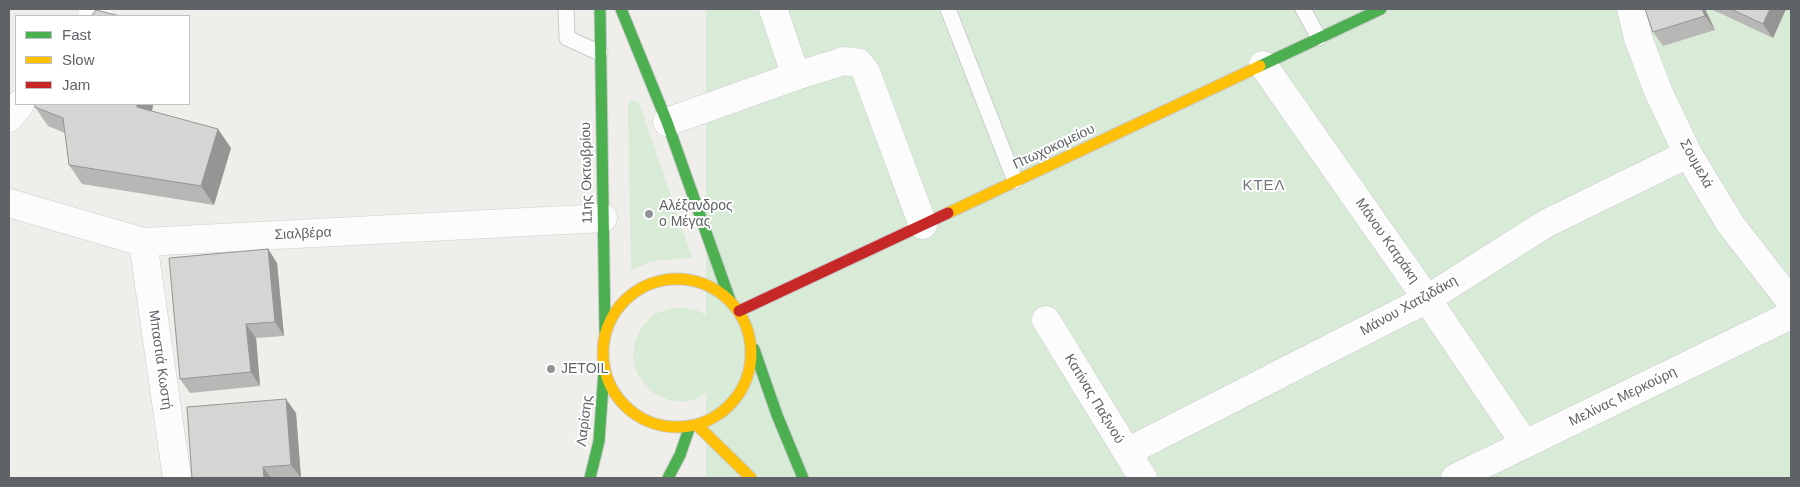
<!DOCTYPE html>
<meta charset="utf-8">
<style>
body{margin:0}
#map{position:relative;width:1800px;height:487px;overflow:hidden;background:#efeeea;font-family:Arial,sans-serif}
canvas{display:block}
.frame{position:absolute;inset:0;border:10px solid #5f6368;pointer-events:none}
.legend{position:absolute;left:15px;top:15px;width:175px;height:90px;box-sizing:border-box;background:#fff;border:1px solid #bfc1c3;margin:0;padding:6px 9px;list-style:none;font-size:15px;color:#5f6368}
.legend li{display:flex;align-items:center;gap:10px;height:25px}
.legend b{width:25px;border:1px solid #bfc1c3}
</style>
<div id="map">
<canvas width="1800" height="487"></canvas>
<div class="frame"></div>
<ul class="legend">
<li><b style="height:6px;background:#4caf50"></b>Fast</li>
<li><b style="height:6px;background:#ffc107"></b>Slow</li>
<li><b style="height:6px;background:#c62828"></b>Jam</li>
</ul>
</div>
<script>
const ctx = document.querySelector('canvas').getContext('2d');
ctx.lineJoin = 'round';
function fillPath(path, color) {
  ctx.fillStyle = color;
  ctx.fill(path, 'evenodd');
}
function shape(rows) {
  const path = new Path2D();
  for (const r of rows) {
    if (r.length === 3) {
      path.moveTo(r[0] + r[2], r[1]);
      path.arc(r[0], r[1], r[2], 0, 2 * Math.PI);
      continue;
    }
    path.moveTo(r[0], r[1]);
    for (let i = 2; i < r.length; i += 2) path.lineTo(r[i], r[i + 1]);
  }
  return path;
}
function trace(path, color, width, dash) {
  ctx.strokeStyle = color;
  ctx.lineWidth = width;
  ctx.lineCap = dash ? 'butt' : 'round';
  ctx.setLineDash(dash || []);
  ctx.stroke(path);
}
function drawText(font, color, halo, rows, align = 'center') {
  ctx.font = font + ' Arial,sans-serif';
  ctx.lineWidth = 4;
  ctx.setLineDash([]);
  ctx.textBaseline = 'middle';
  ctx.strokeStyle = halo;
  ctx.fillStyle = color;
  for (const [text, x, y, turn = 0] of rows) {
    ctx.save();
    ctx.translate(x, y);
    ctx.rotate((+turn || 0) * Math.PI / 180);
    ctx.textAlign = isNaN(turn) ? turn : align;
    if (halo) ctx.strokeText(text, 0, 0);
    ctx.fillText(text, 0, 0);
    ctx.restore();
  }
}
const green = shape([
 [706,9,1791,9,1791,478,706,478,706,393,698,398,683,402,669,400,655,394,644,384,636,371,633,357,635,341,642,327,653,315,668,309,683,307,699,311,706,315],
 [630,100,634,100,639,102,692,258,661,260,647,263,631,270,628,104]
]);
const lane = shape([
 [566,9,567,38,600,53],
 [948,9,1015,181],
 [1303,9,1319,38]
]);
const street = shape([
 [773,9,796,76],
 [1631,9,1638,38,1658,91,1688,154,1731,225,1791,302],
 [92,16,99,9],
 [1263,65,1427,299,1525,444],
 [9,118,20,104],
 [667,122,796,76,844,61,859,63,866,72,923,225],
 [9,203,143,242,603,218],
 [143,242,177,478],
 [1046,320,1143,478],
 [1127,452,1427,299,1547,223,1688,154],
 [1455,478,1791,315]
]);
const fast = shape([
 [600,9,605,332],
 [621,9,667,122,730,300],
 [1260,66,1381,9],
 [754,349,777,415,803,478],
 [590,478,599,441,604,371],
 [668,478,680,455,690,426]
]);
const slow = shape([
 [948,213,1260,66],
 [677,353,74],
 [697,425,751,478]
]);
const jam = shape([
 [739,311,948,213]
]);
const wall = shape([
 [1705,9,1715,30,1663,46,1653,32],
 [1711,9,1786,9,1773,38],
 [153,104,152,111,231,148,214,205,82,184,69,165,65,133,48,126,35,107],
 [268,249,277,263,284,336,256,338,260,386,190,393,180,379],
 [296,413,301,478,192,478]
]);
const shadedWall = shape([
 [1702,9,1705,9,1715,30,1705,16],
 [1770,9,1786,9,1773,38,1763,24],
 [137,104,153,104,150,125,137,107],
 [218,129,231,148,214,205,201,186],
 [268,249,277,263,284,336,275,322],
 [246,324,256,338,260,386,251,372],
 [286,399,296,413,301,478,291,465],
 [263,467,271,478,264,478]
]);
const building = shape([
 [1645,9,1702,9,1705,16,1653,32,1645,9],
 [1731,9,1770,9,1763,24,1731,9],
 [96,10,120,16,91,16,96,10],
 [35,104,137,104,137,107,218,129,201,186,69,165,63,118,35,107,35,104],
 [268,249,275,322,246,324,251,372,180,379,169,258,268,249],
 [286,399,291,465,263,467,264,478,192,478,187,407,286,399]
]);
const markers = [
 [649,214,5,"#919496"],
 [551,369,5,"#919496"]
];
const streetNames = [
 ["Πτωχοκομείου",1054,147,-25],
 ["Σουμελά",1696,164,61],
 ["11ης Οκτωβρίου",587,173,-91],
 ["Σιαλβέρα",303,234,-3],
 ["Μάνου Κατράκη",1387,241,55],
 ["Μάνου Χατζιδάκη",1409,306,-29],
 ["Μπαστιά Κωστή",160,360,82],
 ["Μελίνας Μερκούρη",1623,397,-26],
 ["Κατίνας Παξινού",1094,399,59],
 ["Λαρίσης",585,421,-83]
];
const poiNames = [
 ["Αλέξανδρος",659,206],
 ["ο Μέγας",659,222],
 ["JETOIL",561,369]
];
const neighbourhoodNames = [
 ["ΚΤΕΛ",1264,186]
];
fillPath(green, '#d8ebd6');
trace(lane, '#cbcccc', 17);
trace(street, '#cbcccc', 29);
trace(fast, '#cacacb', 13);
trace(slow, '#cacacb', 13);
trace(jam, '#cacacb', 13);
trace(lane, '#fdfcfc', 15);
trace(street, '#fdfcfc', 28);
trace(fast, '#4caf50', 11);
trace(slow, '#ffc107', 11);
trace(jam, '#c62828', 11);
fillPath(wall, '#b8b7b5');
fillPath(shadedWall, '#969594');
fillPath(building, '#d6d5d3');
trace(building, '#969594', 1);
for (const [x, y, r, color] of markers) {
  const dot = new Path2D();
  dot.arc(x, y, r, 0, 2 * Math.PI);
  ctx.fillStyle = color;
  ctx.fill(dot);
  trace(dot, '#fff', 2);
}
drawText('14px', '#5f6368', '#fff', streetNames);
drawText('14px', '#5f6368', '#fff', poiNames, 'left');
ctx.letterSpacing = '1px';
drawText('15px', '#70757a', '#fff', neighbourhoodNames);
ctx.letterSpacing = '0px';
</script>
